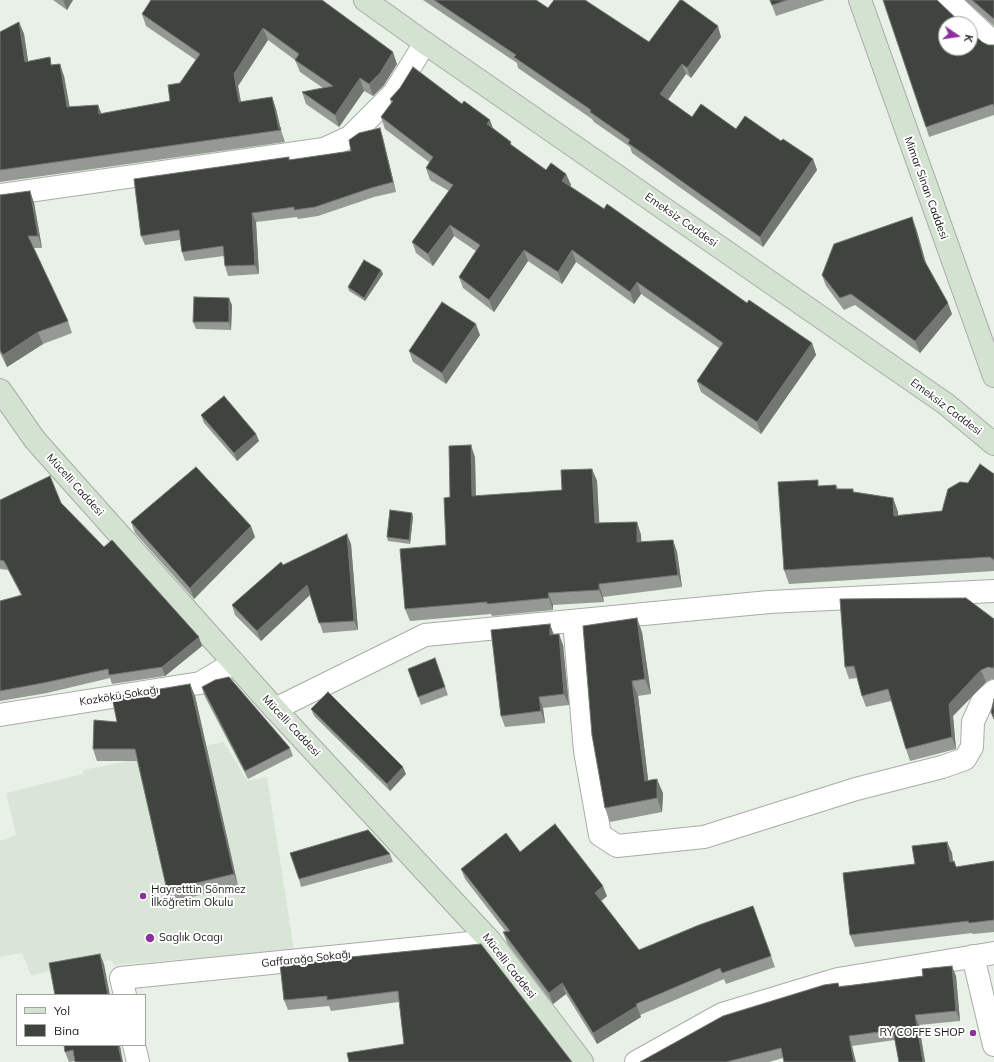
<!DOCTYPE html>
<meta charset="utf-8">
<style>
body{margin:0}
#map{position:relative;width:994px;height:1062px;overflow:hidden;background:#e9f0e8;font-family:Mulish,sans-serif}
canvas{display:block}
.legend{position:absolute;left:16px;top:994px;width:130px;height:52px;box-sizing:border-box;background:#fff;border:1px solid #a3a5a3;margin:0;padding:5px 7px;list-style:none;font-size:12px;color:#1a1d1a}
.legend li{display:flex;align-items:center;gap:8px;height:20px}
.legend b{width:20px;border:1px solid #a3a5a3}
.north{position:absolute;left:938px;top:16px;width:40px;height:40px;box-sizing:border-box;background:#fff;border:1px solid #a3a5a3;border-radius:50%;rotate:103deg;font-size:11px;font-weight:700;line-height:16px;text-align:center;color:#1a1d1a}
.north::after{content:'';display:block;margin:auto;width:14px;height:18px;background:#8c319c;clip-path:polygon(50% 0,100% 100%,50% 72%,0 100%)}
</style>
<div id="map">
<canvas width="994" height="1062"></canvas>
<ul class="legend">
<li><b style="height:5px;background:#d4e2d2"></b>Yol</li>
<li><b style="height:11px;background:#3f443e"></b>Bina</li>
</ul>
<div class="north">K</div>
</div>
<script>
const ctx = document.querySelector('canvas').getContext('2d');
ctx.lineJoin = 'round';
function fillPath(path, color) {
  ctx.fillStyle = color;
  ctx.fill(path, 'evenodd');
}
function shape(rows) {
  const path = new Path2D();
  for (const r of rows) {
    path.moveTo(r[0], r[1]);
    for (let i = 2; i < r.length; i += 2) path.lineTo(r[i], r[i + 1]);
  }
  return path;
}
function trace(path, color, width, dash) {
  ctx.strokeStyle = color;
  ctx.lineWidth = width;
  ctx.lineCap = dash ? 'butt' : 'round';
  ctx.setLineDash(dash || []);
  ctx.stroke(path);
}
function drawText(font, color, halo, rows, align = 'center') {
  ctx.font = font + ' Mulish,sans-serif';
  ctx.lineWidth = 4;
  ctx.setLineDash([]);
  ctx.textBaseline = 'middle';
  ctx.strokeStyle = halo;
  ctx.fillStyle = color;
  for (const [text, x, y, turn = 0] of rows) {
    ctx.save();
    ctx.translate(x, y);
    ctx.rotate((+turn || 0) * Math.PI / 180);
    ctx.textAlign = isNaN(turn) ? turn : align;
    if (halo) ctx.strokeText(text, 0, 0);
    ctx.fillText(text, 0, 0);
    ctx.restore();
  }
}
const built = shape([
 [224,742,247,781,267,777,294,950,114,965,111,960,31,975,22,953,0,957,0,841,16,835,6,793,83,774,83,770]
]);
const street = shape([
 [948,0,994,43],
 [0,195,324,149,350,137,394,93,425,43],
 [574,621,585,751,600,835,617,846,704,837,856,789,942,767,965,759,972,747,973,722,982,702,994,691],
 [275,709,425,635,769,602,994,591],
 [0,715,200,683,234,663],
 [973,956,994,1045],
 [125,995,121,978,490,941],
 [134,1045,138,1062],
 [636,1062,722,1014,838,979,994,953]
]);
const secondary = shape([
 [365,0,425,43,946,404,994,444],
 [860,0,994,376],
 [0,390,35,440,275,709,490,941,582,1062]
]);
const wall = shape([
 [53,0,73,0,67,10],
 [322,0,397,64,384,85,373,96,364,91,339,127,306,104,302,92,323,88,300,72,295,60,268,40,238,86,241,102,272,97,276,109,280,127,285,142,0,182,0,32,19,22,24,34,28,61,53,65,64,76,69,107,98,105,101,114,170,101,180,83,196,60,146,26,142,14],
 [423,0,536,0,548,8,649,42,721,37,691,78,686,74,668,100,692,117,781,141,813,159,817,170,763,247,632,153,630,147,594,122,592,119,518,68,517,63],
 [770,0,825,0,776,16],
 [965,0,994,0,994,26],
 [982,42,988,45,994,45,994,115,929,137,926,127],
 [390,99,493,128,513,146,546,170,566,174,571,185,570,186,747,303,812,343,816,355,761,434,701,392,697,381,719,348,641,294,634,304,576,262,562,284,528,261,494,312,463,288,459,277,476,251,454,236,433,266,416,253,412,242,449,191,430,180,426,168,429,162,385,129,381,117,391,103],
 [380,128,383,138,396,192,374,197,318,216,298,219,297,217,256,222,259,274,228,276,225,266,224,256,185,261,182,252,180,240,145,245,141,236,290,160,351,151],
 [30,191,34,203,42,248,34,248,68,321,72,333,43,344,7,367,0,353,0,195],
 [916,228,926,263,952,314,920,353,855,305,844,310,826,286,822,275],
 [381,270,383,274,365,301,349,291,348,287],
 [232,305,231,330,196,329,193,322],
 [480,335,446,384,413,362,409,351],
 [201,415,256,434,259,441,237,461,204,423],
 [475,457,476,496,562,490,592,469,597,481,599,523,637,522,641,535,641,542,673,540,677,552,682,587,603,597,604,602,553,605,553,610,492,616,491,614,410,621,405,609,446,545,450,497],
 [994,474,994,571,789,584,784,570,820,486,836,485,838,489,893,498,898,512,898,515,942,511,968,483],
 [0,500,61,503,104,547,202,646,165,676,112,684,110,678,47,693,0,701,0,601,21,595,8,570,0,569],
 [413,517,410,544,388,541,387,537],
 [131,522,255,537,194,599,135,533],
 [351,544,358,630,323,633,310,595,261,641,235,615,232,605,283,565],
 [994,619,994,679,992,679,986,682,953,716,956,749,910,761,906,749,891,701,866,707,862,696,857,678,849,679,845,667],
 [550,624,553,635,563,645,569,705,543,708,545,723,505,727,501,716],
 [642,632,651,694,638,696,648,780,663,793,662,812,610,822,605,808],
 [435,658,448,695,421,705,408,669],
 [190,684,195,696,238,886,171,902,167,890,137,761,97,761,93,749,117,722],
 [202,687,290,748,293,756,248,779,204,695],
 [311,709,406,774,390,791,314,716],
 [947,842,952,853,953,862,954,861,956,867,994,861,994,932,973,934,972,933,855,947,850,935,915,864],
 [520,852,607,896,601,901,639,950,753,906,775,967,726,984,724,979,640,1015,641,1017,597,1044,566,994,553,1004,507,943,503,932,506,932,465,879,461,869],
 [390,854,393,862,301,887,299,879],
 [481,944,404,1044,399,1002,331,1011,329,1006,288,1010,284,1000],
 [956,976,960,1021,919,1025,925,1062,899,1062,895,1040,852,1046,783,1058,769,1062,640,1062,839,986],
 [64,1045,123,1062,75,1061,69,1062,65,1052]
]);
const shadedWall = shape([
 [63,0,73,0,67,10],
 [19,22,24,34,30,74,25,62],
 [718,26,721,37,691,78,687,68],
 [263,28,268,40,238,86,243,114,239,102,234,74],
 [393,52,397,64,384,85,373,96,369,84],
 [60,64,64,76,72,119,67,107],
 [682,64,686,74,664,105,660,94],
 [360,78,364,91,339,127,335,115],
 [272,97,276,109,281,130,279,130],
 [98,105,103,117,99,114],
 [490,120,494,131,487,124],
 [380,128,383,138,396,192,393,182],
 [813,159,817,170,763,247,760,237],
 [566,174,571,185,566,192,562,181],
 [30,191,34,203,42,248,38,236],
 [252,213,256,222,259,274,255,265],
 [912,217,916,228,928,271,924,260],
 [450,225,454,236,433,266,428,254],
 [524,250,528,261,494,312,489,300],
 [572,250,576,262,562,284,558,272],
 [381,270,383,274,365,301,364,298],
 [637,282,641,294,634,304,630,292],
 [229,298,232,305,231,330,229,322],
 [948,303,952,314,920,353,915,341],
 [476,324,480,335,446,384,442,373],
 [38,332,43,344,7,367,3,355],
 [812,343,816,355,761,434,757,422],
 [256,434,259,441,237,461,234,453],
 [471,445,475,457,476,508,472,496],
 [592,469,597,481,600,535,595,523],
 [893,498,898,512,899,530,894,516],
 [412,513,413,517,410,544,409,540],
 [637,522,641,535,642,554,637,542],
 [251,526,255,537,194,599,190,588],
 [347,534,351,544,358,630,354,621],
 [673,540,677,552,682,587,678,575],
 [599,584,603,597,604,602,599,590],
 [307,585,311,594,261,641,257,631],
 [548,593,553,605,553,610,549,598],
 [637,618,642,632,651,694,645,679],
 [550,624,554,635,550,635],
 [559,634,563,645,569,705,564,694],
 [199,637,202,646,165,676,162,667],
 [981,670,986,682,953,716,956,749,952,737,949,704],
 [632,681,638,696,650,795,645,781],
 [190,684,195,696,238,886,234,874],
 [539,697,543,708,545,723,541,711],
 [403,767,406,774,390,791,387,784],
 [657,779,663,793,662,812,657,798],
 [947,842,952,853,954,874,950,862],
 [603,886,607,896,599,903,595,893],
 [100,954,104,964,110,995,108,995],
 [952,966,956,976,960,1021,956,1011],
 [562,983,566,994,553,1004,549,993],
 [636,1004,641,1017,597,1044,593,1033],
 [915,1015,919,1025,925,1062,923,1062],
 [849,1036,852,1046,856,1062,854,1062],
 [118,1045,120,1045,123,1062,122,1062]
]);
const building = shape([
 [151,0,322,0,393,52,380,73,369,84,360,78,335,115,302,92,333,86,295,60,299,54,263,28,234,74,239,102,272,97,279,129,280,127,281,130,0,170,0,32,19,22,25,62,50,57,51,65,60,64,67,107,98,105,99,114,170,101,168,85,180,83,200,54,142,14,151,0],
 [434,0,536,0,548,8,554,0,585,0,649,42,680,0,682,0,718,26,687,68,682,64,660,94,692,117,701,104,736,129,745,116,781,141,783,139,813,159,760,237,628,143,630,140,590,112,591,110,514,57,516,55,434,0],
 [770,0,787,0,772,5,770,0],
 [883,0,937,0,962,24,946,24,946,48,970,48,970,31,982,42,988,45,994,45,994,107,993,104,926,127,883,0],
 [972,0,994,0,994,19,972,0],
 [413,67,462,104,464,101,490,120,487,124,511,142,510,144,546,170,551,163,566,174,562,181,604,209,607,204,747,303,749,300,812,343,757,422,697,381,723,343,637,282,630,292,572,250,558,272,524,250,489,300,459,277,480,245,450,225,428,254,412,242,453,185,426,168,433,157,381,117,393,101,390,99,400,88,413,67],
 [380,128,393,182,371,188,315,207,294,210,294,207,252,213,255,265,225,266,223,246,182,252,179,230,141,236,134,179,289,157,289,160,351,151,349,140,359,133,380,128],
 [30,191,38,236,28,236,68,321,38,332,3,355,0,350,0,195,30,191],
 [912,217,924,260,948,303,915,341,851,294,840,298,822,275,834,244,912,217],
 [364,260,381,270,364,298,348,287,364,260],
 [194,297,229,298,229,322,193,322,194,297],
 [442,302,476,324,442,373,409,351,442,302],
 [224,396,256,434,234,453,201,415,224,396],
 [471,445,472,496,562,490,561,470,592,469,595,523,637,522,637,542,673,540,678,575,599,584,599,590,548,593,549,598,487,604,487,602,405,609,400,549,446,545,444,498,450,497,449,446,471,445],
 [980,464,994,474,994,560,990,557,784,570,778,482,818,480,818,486,836,485,836,489,853,489,853,492,893,498,894,516,942,511,948,489,960,482,968,483,980,464],
 [196,467,251,526,190,588,131,522,196,467],
 [50,476,61,503,104,547,112,540,199,637,162,667,109,675,108,669,43,683,0,691,0,601,22,595,4,561,0,560,0,500,50,476],
 [390,510,412,513,409,540,387,537,390,510],
 [347,534,354,621,319,623,307,585,257,631,232,605,281,562,283,565,347,534],
 [966,598,994,619,994,668,988,667,981,670,949,704,952,737,906,749,888,689,862,696,854,666,845,667,840,599,966,598],
 [637,618,645,679,632,681,645,781,657,779,657,798,605,808,592,735,583,626,637,618],
 [550,624,550,635,559,634,564,694,539,697,541,711,501,716,491,630,550,624],
 [435,658,445,687,418,697,408,669,435,658],
 [229,677,290,748,245,771,202,687,215,680,229,677],
 [190,684,234,874,167,890,135,749,93,749,94,720,117,722,112,697,190,684],
 [328,692,403,767,387,784,311,709,328,692],
 [994,699,994,719,991,712,994,699],
 [555,824,603,886,595,893,639,950,699,925,753,906,771,956,722,973,720,968,636,1004,637,1006,593,1033,562,983,549,993,503,932,510,931,461,869,506,833,520,852,555,824],
 [368,830,390,854,299,879,290,853,368,830],
 [947,842,950,862,954,861,956,867,994,861,994,920,969,923,968,921,850,935,843,873,915,864,912,846,947,842],
 [481,944,572,1062,349,1062,347,1053,404,1044,398,991,327,1000,327,996,284,1000,280,964,481,944],
 [100,954,108,995,55,995,49,963,100,954],
 [952,966,956,1011,915,1015,923,1062,899,1062,893,1030,849,1036,854,1062,784,1062,781,1048,726,1062,640,1062,723,1016,824,985,838,983,839,987,923,976,922,969,952,966],
 [64,1045,118,1045,122,1062,75,1062,73,1050,65,1052,64,1045]
]);
const markers = [
 [143,896,4,"#8c319c"],
 [150,938,5,"#8c319c"],
 [973,1033,4,"#8c319c"]
];
const streetNames = [
 ["Mimar Sinan Caddesi",926,188,70],
 ["Emeksiz Caddesi",681,220,35],
 ["Emeksiz Caddesi",946,407,37],
 ["Mücelli Caddesi",75,485,48],
 ["Kozkökü Sokağı",119,696,-9],
 ["Mücelli Caddesi",291,726,47],
 ["Gaffarağa Sokağı",306,959,-6],
 ["Mücelli Caddesi",509,966,52]
];
const poiNames = [
 ["Hayretttin Sönmez",151,890],
 ["İlköğretim Okulu",151,903],
 ["Saglık Ocagı",159,938],
 ["RY COFFE SHOP",965,1033,"right"]
];
fillPath(built, '#d9e5d7');
trace(street, '#a7ada6', 24);
trace(secondary, '#a7ada6', 24);
trace(street, '#fff', 22);
trace(secondary, '#d4e2d2', 22);
fillPath(wall, '#949a93');
fillPath(shadedWall, '#727871');
fillPath(building, '#3f443e');
trace(building, '#727871', 1);
for (const [x, y, r, color] of markers) {
  const dot = new Path2D();
  dot.arc(x, y, r, 0, 2 * Math.PI);
  ctx.fillStyle = color;
  ctx.fill(dot);
  trace(dot, '#fff', 1.5);
}
drawText('11px', '#1a1d1a', '#fff', streetNames);
drawText('11px', '#1a1d1a', '#fff', poiNames, 'left');
</script>
